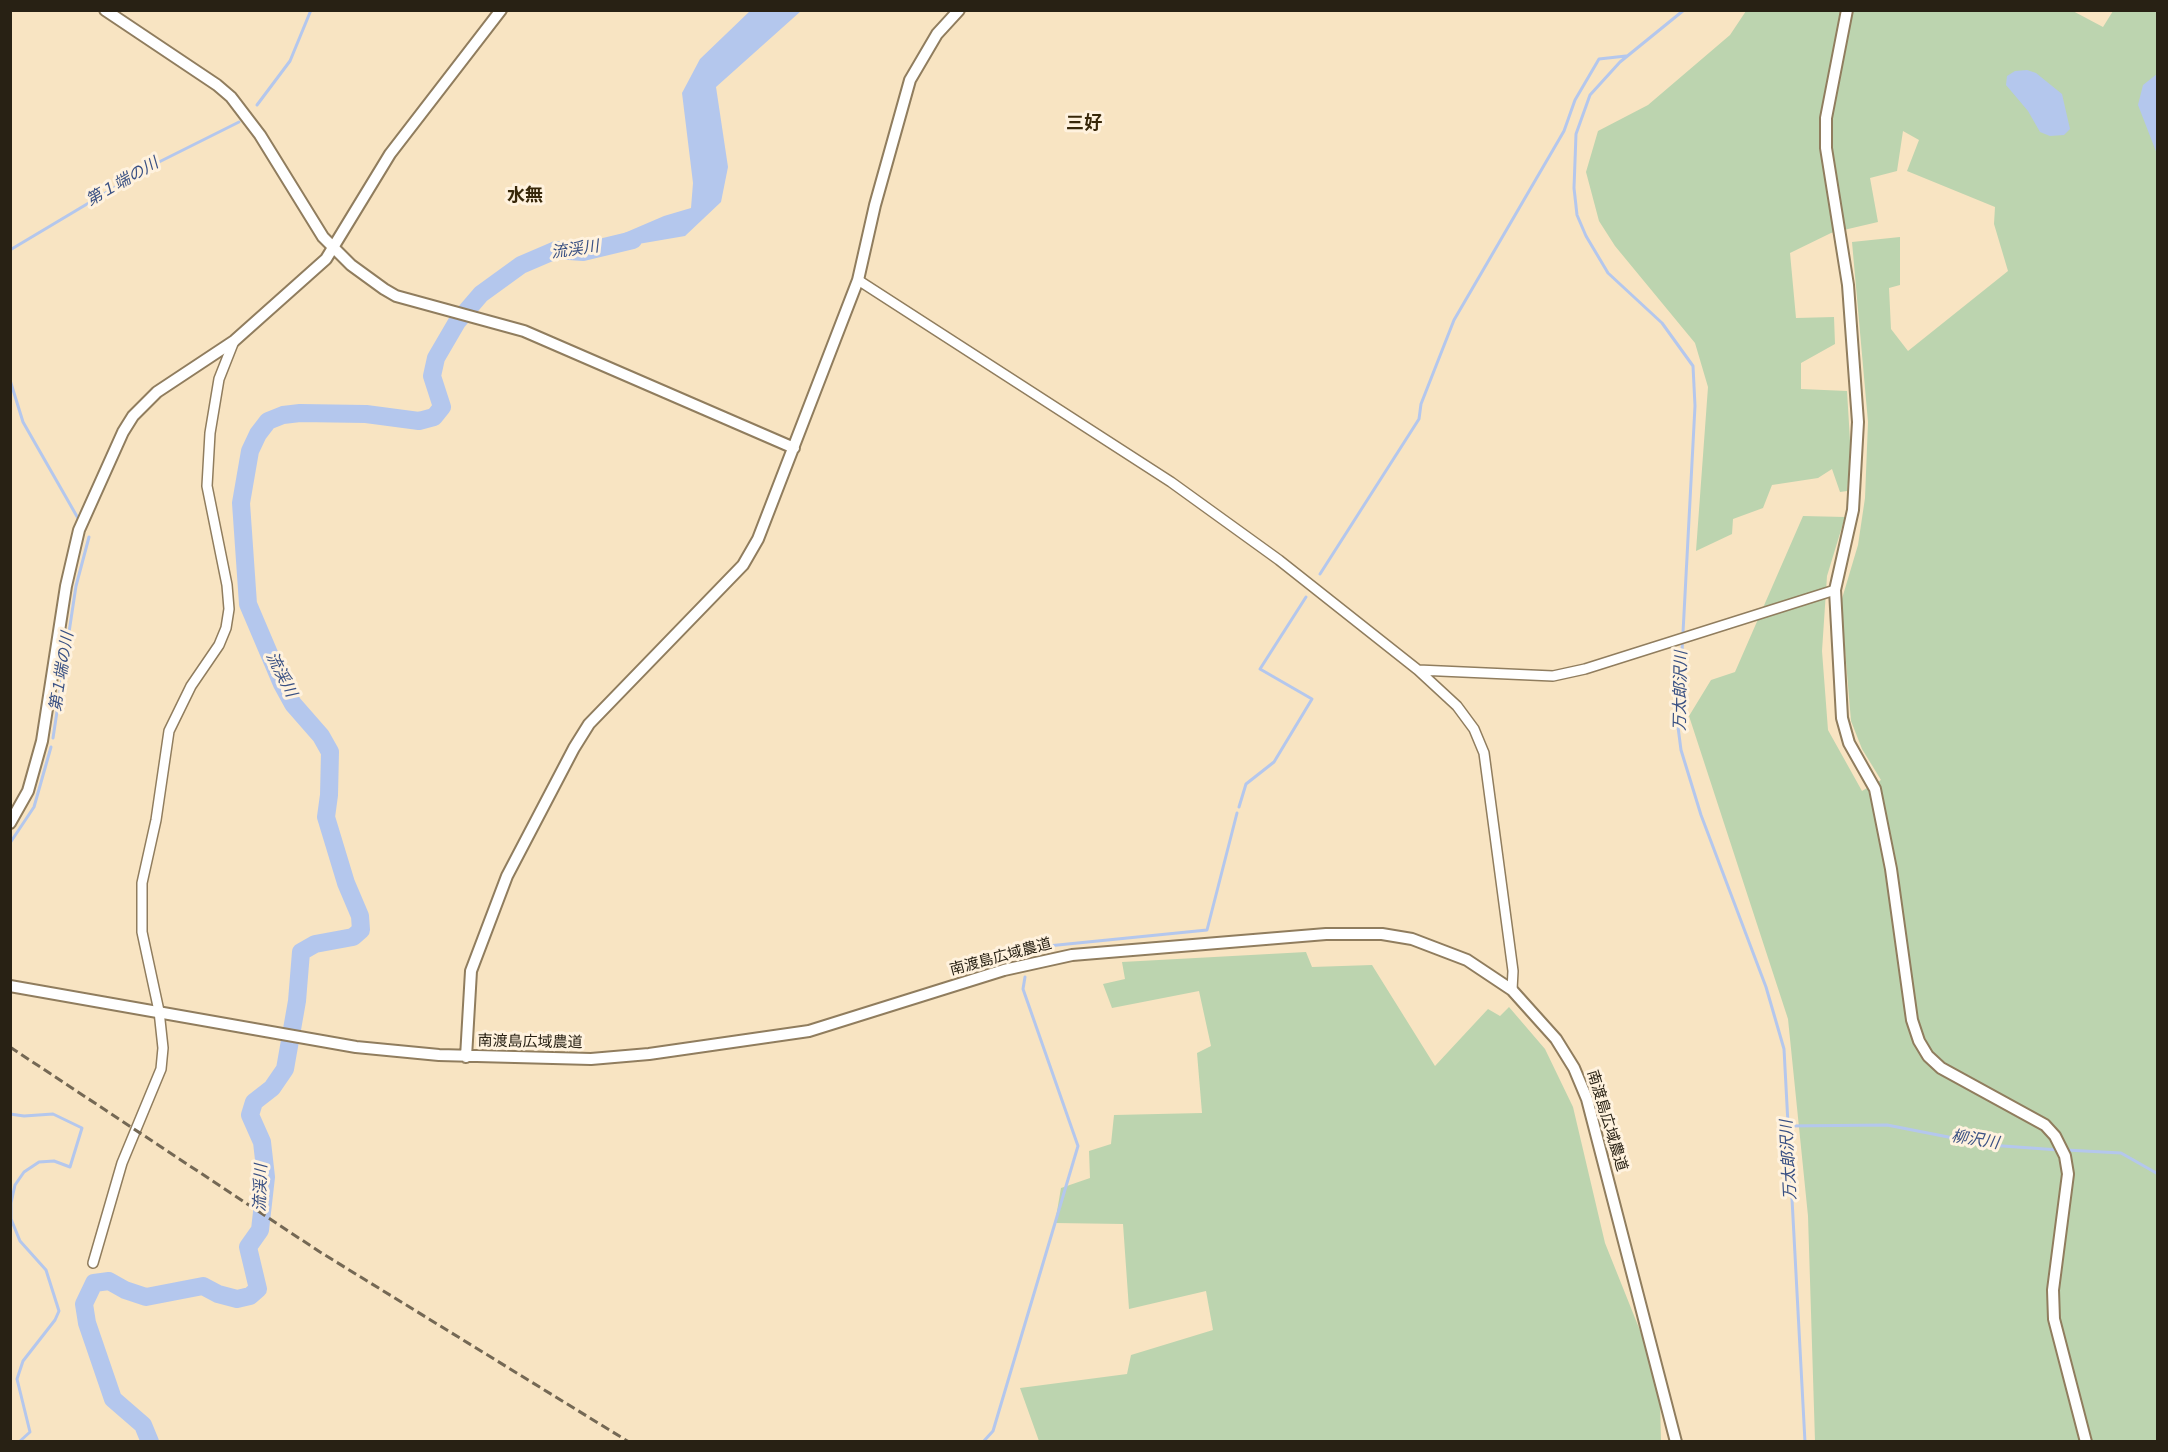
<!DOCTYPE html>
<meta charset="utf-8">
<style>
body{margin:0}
#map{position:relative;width:2168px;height:1452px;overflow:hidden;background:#f8e4c2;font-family:"Source Sans 3",sans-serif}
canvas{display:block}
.frame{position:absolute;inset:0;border:12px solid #282114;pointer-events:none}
</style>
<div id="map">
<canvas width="2168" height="1452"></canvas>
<div class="frame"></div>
</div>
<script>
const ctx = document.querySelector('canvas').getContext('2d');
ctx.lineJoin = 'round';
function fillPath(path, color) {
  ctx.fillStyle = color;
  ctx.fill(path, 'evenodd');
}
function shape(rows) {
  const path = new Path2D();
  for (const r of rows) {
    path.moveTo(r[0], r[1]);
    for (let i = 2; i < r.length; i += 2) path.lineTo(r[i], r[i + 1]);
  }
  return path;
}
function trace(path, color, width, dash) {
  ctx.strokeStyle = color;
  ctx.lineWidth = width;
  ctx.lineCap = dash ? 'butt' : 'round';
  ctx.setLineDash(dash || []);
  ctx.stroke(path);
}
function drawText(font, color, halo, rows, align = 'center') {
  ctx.font = font + ' "Source Sans 3","Noto Sans JP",sans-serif';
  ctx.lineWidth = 6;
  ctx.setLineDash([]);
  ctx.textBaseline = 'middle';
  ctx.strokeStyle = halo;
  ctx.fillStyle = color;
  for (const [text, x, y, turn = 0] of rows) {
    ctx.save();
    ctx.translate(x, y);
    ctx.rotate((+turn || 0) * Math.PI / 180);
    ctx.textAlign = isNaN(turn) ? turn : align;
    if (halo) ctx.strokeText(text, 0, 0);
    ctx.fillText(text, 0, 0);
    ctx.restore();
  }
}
const green = shape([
 [2071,10,2103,27,2113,11,2157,11,2157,1441,1815,1441,1808,1216,1788,1019,1689,716,1711,680,1735,672,1803,516,1845,517,1827,576,1822,651,1828,730,1862,791,1881,780,1862,749,1851,721,1841,602,1858,545,1865,498,1868,422,1852,242,1900,237,1900,285,1889,288,1891,329,1908,351,2008,271,1994,224,1995,207,1907,171,1919,140,1903,131,1897,171,1870,178,1878,222,1831,233,1790,253,1796,318,1834,317,1835,344,1801,363,1801,389,1847,391,1851,457,1847,491,1840,492,1832,469,1818,478,1772,485,1763,508,1733,519,1732,534,1696,551,1708,387,1695,343,1615,246,1599,221,1586,172,1598,131,1648,105,1730,35,1746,11],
 [1306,952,1312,967,1372,965,1435,1066,1488,1009,1500,1016,1509,1007,1545,1049,1573,1107,1605,1243,1651,1358,1660,1399,1661,1441,1039,1441,1020,1388,1127,1374,1131,1355,1213,1330,1206,1291,1129,1309,1123,1224,1055,1223,1061,1188,1090,1178,1089,1151,1111,1144,1114,1115,1202,1113,1197,1053,1211,1046,1199,991,1112,1008,1103,984,1125,979,1122,962]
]);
const water = shape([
 [751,10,801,11,716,87,728,167,721,202,685,236,609,249,615,237,664,216,691,208,693,183,682,93,700,59],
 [2027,70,2036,73,2062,94,2070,129,2064,135,2050,136,2040,132,2028,111,2006,85,2007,76,2015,71],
 [2157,74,2158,74,2157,154,2138,105,2143,85]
]);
const stream = shape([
 [1684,10,1620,62,1590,95,1576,134,1574,188,1577,215,1586,236,1608,273,1662,323,1693,366,1695,406,1678,727,1681,750,1701,815,1766,987,1784,1049,1805,1442],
 [257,105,290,61,311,10],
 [10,250,149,167,239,122],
 [10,380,23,422,79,520],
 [1320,574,1419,419,1421,404,1454,320,1564,131,1575,100,1599,59,1626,56],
 [53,738,76,586,89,537],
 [1239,807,1246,784,1274,762,1312,699,1260,669,1306,597],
 [10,843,34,807,51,747],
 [1027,957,1028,948,1207,930,1237,813],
 [10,1114,24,1116,53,1114,82,1128,70,1167,54,1161,39,1162,24,1172,15,1185,11,1203,11,1219,20,1241,46,1270,59,1311,55,1320,23,1361,17,1379,30,1432,19,1442],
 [1787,1126,1887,1125,1989,1145,2059,1150],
 [2066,1150,2121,1153,2158,1174],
 [983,1442,993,1431,1078,1146,1023,989,1025,977]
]);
const river = shape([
 [150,1442,143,1425,113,1399,87,1323,84,1304,94,1283,109,1281,125,1290,146,1297,203,1286,218,1294,237,1299,250,1296,258,1289,248,1247,260,1230,266,1177,262,1142,250,1115,254,1102,272,1088,285,1069,297,1001,301,952,315,944,353,937,361,930,360,916,346,883,326,817,329,795,330,752,321,736,293,704,282,684,248,604,241,503,250,451,258,434,268,421,283,415,300,413,366,414,419,421,434,417,442,407,432,376,436,358,457,322,481,294,521,265,556,250,583,252,633,240]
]);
const minor = shape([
 [858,280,1171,482,1279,560,1418,670,1457,706,1474,729,1484,753,1513,971,1512,990],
 [1418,670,1553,676,1585,669,1835,590],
 [93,1263,122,1163,161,1069,163,1048,159,1011,142,932,142,883,156,820,169,731,191,686,219,645,226,628,229,609,227,585,207,486,210,433,219,379,234,341]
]);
const tertiary = shape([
 [105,10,217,85,231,97,260,135,323,237,351,265,384,289,396,296,524,331,794,448],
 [1847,10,1826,118,1826,148,1848,285,1858,422,1853,510,1835,590,1842,718,1849,743,1875,789,1891,869,1912,1020,1919,1041,1928,1056,1941,1068,2045,1125,2055,1136,2065,1156,2068,1174,2053,1290,2054,1319,2086,1442],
 [10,823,28,791,42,741,66,586,79,530,123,432,133,416,157,392,234,341,326,259,390,154,501,10],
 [10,986,356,1047,439,1055,591,1059,649,1054,809,1031,1004,970,1072,955,1326,934,1382,934,1412,939,1467,960,1512,990,1556,1039,1574,1068,1587,1099,1676,1442],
 [466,1057,471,971,507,876,574,748,589,724,743,565,758,539,858,280,875,205,910,80,937,34,959,10]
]);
const rail = shape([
 [10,1047,320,1252,629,1442]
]);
const streetNames = [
 ["南渡島広域農道",1001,958,-15],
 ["南渡島広域農道",530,1043,1],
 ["南渡島広域農道",1606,1121,73]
];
const waterNames = [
 ["第１端の川",123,183,-30],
 ["流渓川",575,251,-8],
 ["第１端の川",63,672,-81],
 ["流渓川",280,675,63],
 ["万太郎沢川",1682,691,-89],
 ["柳沢川",1975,1141,9],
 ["万太郎沢川",1790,1160,-93],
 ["流渓川",262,1188,-88]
];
const quarterNames = [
 ["三好",1084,125],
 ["水無",525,197]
];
fillPath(green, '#bcd4af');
fillPath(water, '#b4c7ed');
trace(stream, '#b4c7ed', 3);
trace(river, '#b4c7ed', 18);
trace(minor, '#907d5e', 12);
trace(tertiary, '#907d5e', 14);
trace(minor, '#fff', 9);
trace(tertiary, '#fff', 10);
trace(rail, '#746854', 3, [9, 4.5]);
drawText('15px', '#282114', '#fff2de', streetNames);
drawText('italic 16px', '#395083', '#fff2de', waterNames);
drawText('bold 18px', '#372709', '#fff2de', quarterNames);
</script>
